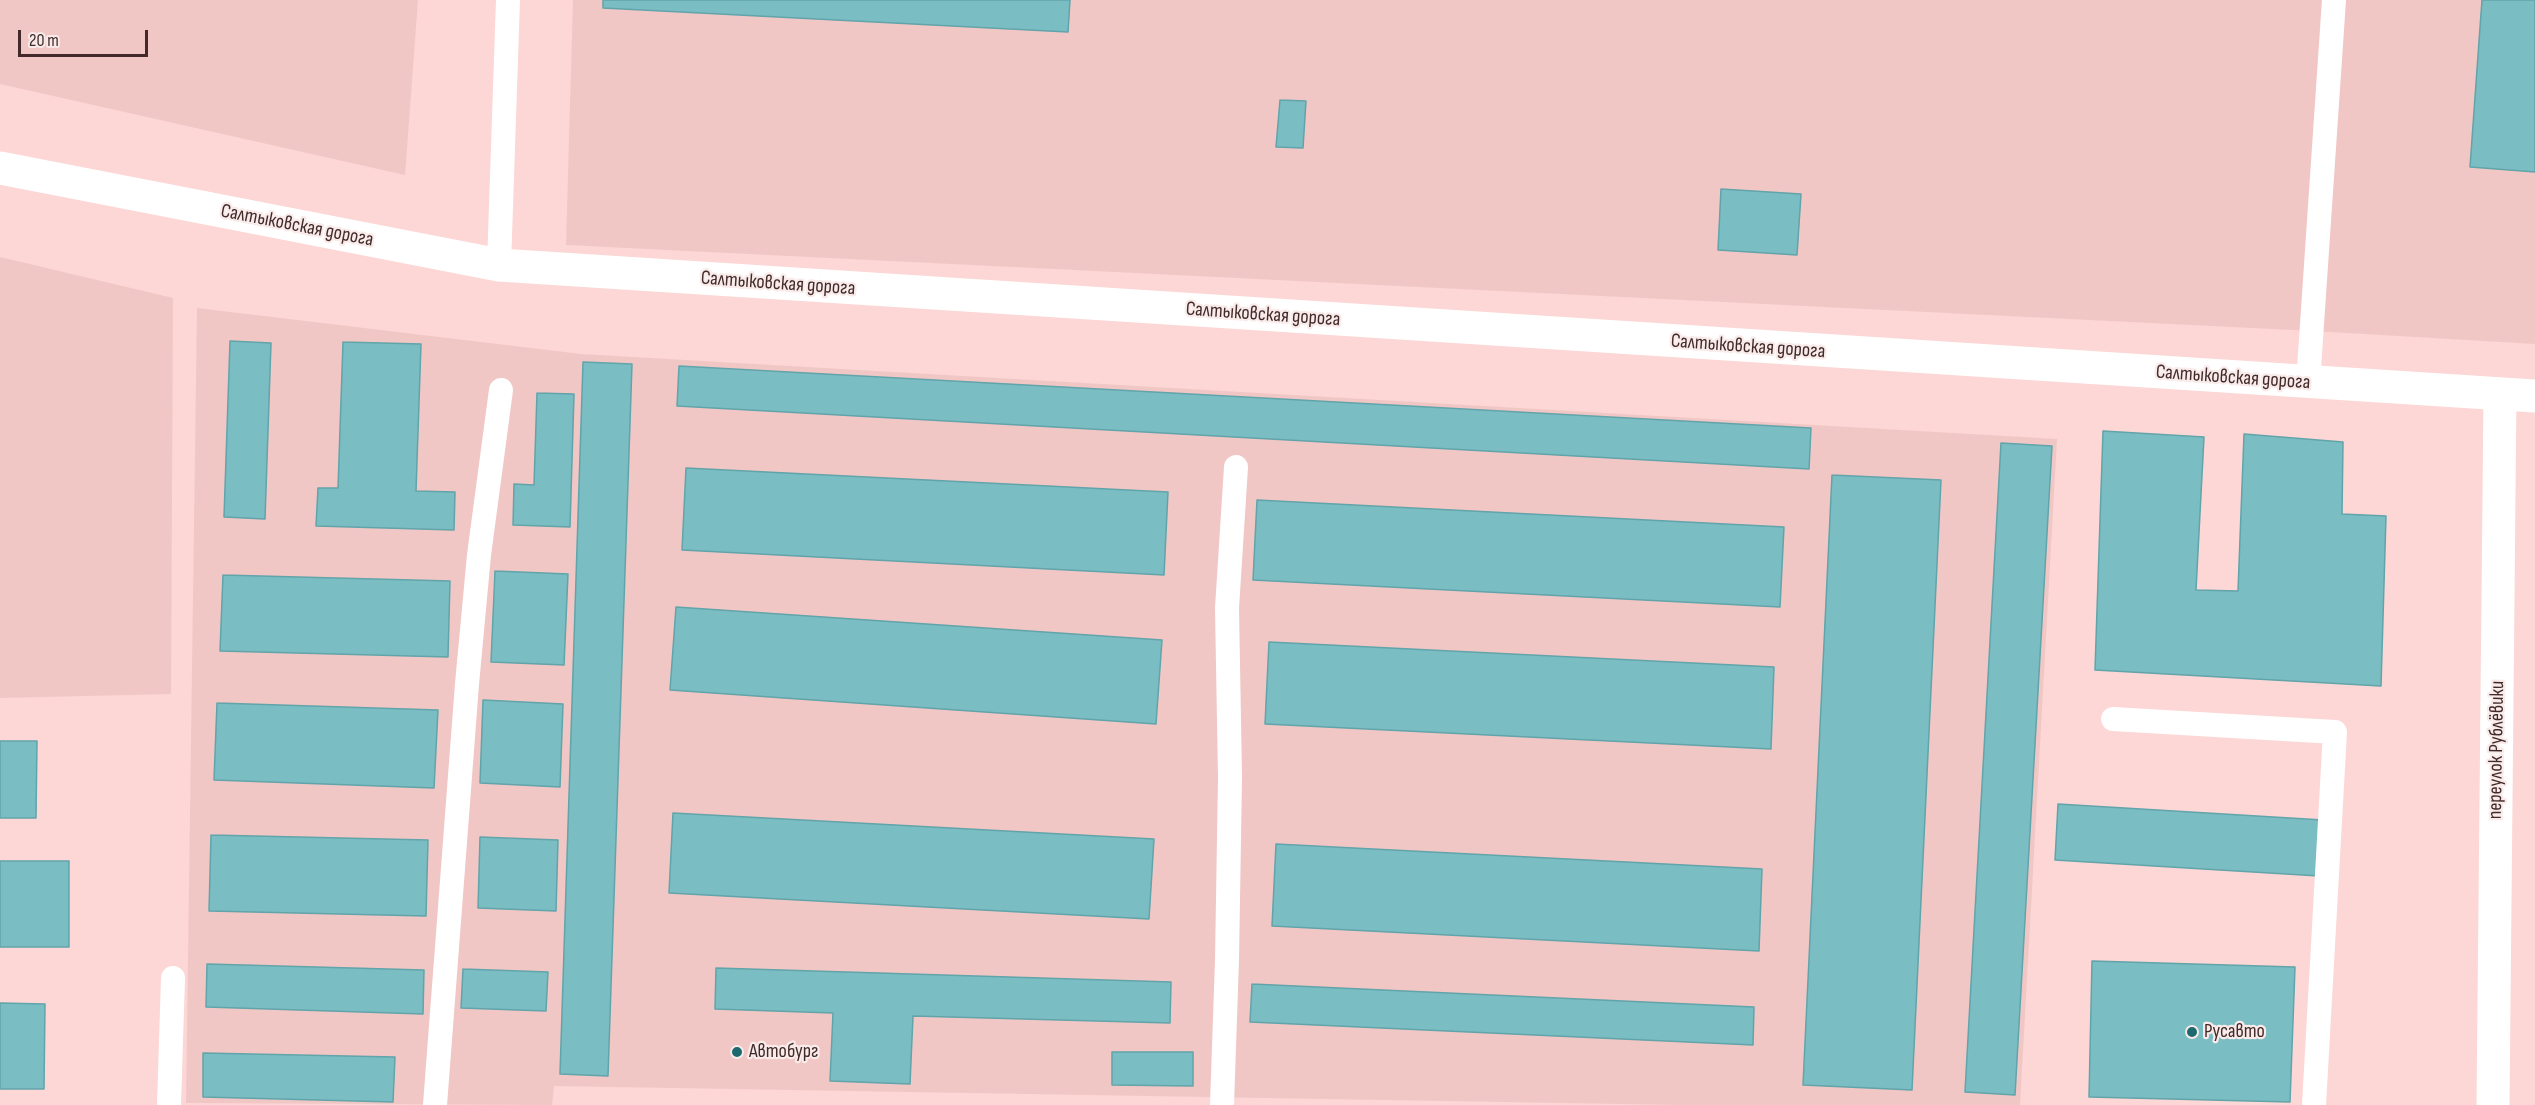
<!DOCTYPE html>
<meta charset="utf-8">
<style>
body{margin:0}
#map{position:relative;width:2535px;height:1105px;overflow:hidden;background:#fcd7d5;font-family:"Sofia Sans Condensed",sans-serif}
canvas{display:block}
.scale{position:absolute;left:18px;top:30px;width:130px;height:27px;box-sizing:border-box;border:3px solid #412a29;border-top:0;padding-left:8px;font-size:18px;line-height:21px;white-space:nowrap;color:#412a29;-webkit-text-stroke:4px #f8ebea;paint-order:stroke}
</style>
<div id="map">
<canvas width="2535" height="1105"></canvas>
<div class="scale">20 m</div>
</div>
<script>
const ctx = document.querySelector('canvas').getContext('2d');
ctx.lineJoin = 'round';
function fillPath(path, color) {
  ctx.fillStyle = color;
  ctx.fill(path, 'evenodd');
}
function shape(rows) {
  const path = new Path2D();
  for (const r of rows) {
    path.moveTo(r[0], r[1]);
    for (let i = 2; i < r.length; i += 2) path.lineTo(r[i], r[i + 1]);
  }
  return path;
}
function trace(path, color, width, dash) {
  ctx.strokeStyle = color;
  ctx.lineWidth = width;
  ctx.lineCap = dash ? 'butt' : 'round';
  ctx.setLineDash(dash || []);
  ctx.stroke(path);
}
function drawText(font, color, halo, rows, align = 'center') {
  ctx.font = font + ' "Sofia Sans Condensed",sans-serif';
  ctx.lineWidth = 4.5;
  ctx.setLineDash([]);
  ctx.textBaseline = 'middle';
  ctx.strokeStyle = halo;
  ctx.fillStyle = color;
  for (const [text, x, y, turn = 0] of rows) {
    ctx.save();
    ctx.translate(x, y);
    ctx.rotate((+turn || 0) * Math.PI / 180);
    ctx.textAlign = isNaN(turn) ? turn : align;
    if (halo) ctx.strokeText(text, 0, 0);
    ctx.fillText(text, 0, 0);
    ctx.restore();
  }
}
const built = shape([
 [0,0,418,0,405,175,0,84],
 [573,0,2535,0,2535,344,2313,331,566,245],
 [0,257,173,298,171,694,0,698],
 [197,308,581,354,2057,439,2020,1105,1681,1105,554,1086,552,1105,186,1103]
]);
const building = shape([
 [603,0,1070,0,1068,32,603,8,603,0],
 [2482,0,2535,0,2535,172,2470,167,2482,0],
 [1280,100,1306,101,1303,148,1276,147,1280,100],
 [1721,189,1801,194,1797,255,1718,250,1721,189],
 [230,341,271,343,265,519,224,517,230,341],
 [343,342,421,344,416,491,455,492,454,530,316,526,318,488,338,488,343,342],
 [583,362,632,364,608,1076,560,1074,583,362],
 [679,366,1811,428,1809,469,677,406,679,366],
 [537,393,574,394,570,527,513,525,514,484,534,485,537,393],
 [2103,431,2204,437,2196,590,2238,591,2244,434,2343,442,2342,514,2386,516,2381,686,2095,670,2103,431],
 [2001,443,2052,446,2015,1095,1965,1092,2001,443],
 [686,468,1168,492,1164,575,682,550,686,468],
 [1832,475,1941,480,1912,1090,1803,1085,1832,475],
 [1257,500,1784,527,1780,607,1253,580,1257,500],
 [495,571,568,574,564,665,491,662,495,571],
 [223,575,450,581,448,657,220,651,223,575],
 [676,607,1162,640,1156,724,670,690,676,607],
 [1269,642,1774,667,1771,749,1265,724,1269,642],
 [483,700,563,704,560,787,480,783,483,700],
 [217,703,438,710,434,788,214,780,217,703],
 [0,741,37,741,36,818,0,818,0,741],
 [2058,804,2323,820,2319,876,2055,860,2058,804],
 [673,813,1154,839,1149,919,669,893,673,813],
 [211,835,428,840,426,916,209,911,211,835],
 [480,837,558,840,556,911,478,908,480,837],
 [1276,844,1762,869,1759,951,1272,926,1276,844],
 [0,861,69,861,69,947,0,947,0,861],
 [2092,961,2295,967,2290,1102,2089,1097,2092,961],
 [207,964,424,970,423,1014,206,1007,207,964],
 [716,968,1171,982,1170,1023,913,1016,910,1084,830,1081,833,1013,715,1009,716,968],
 [463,969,548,972,546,1011,461,1008,463,969],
 [1252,984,1754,1007,1753,1045,1250,1022,1252,984],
 [0,1003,45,1004,44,1089,0,1089,0,1003],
 [1112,1052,1193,1052,1193,1086,1112,1085,1112,1052],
 [203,1053,395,1057,393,1102,203,1097,203,1053]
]);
const service = shape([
 [499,265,508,0],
 [2308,383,2334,0],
 [2113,719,2335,732,2314,1105],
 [169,1105,173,978],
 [435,1105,467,684,479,555,501,390],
 [1222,1105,1227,960,1230,777,1227,608,1236,467]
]);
const minor = shape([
 [0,168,499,265,2535,396],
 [2493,1105,2500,394]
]);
const markers = [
 [2192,1032,6,"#1d696f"],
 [737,1052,6,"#1d696f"]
];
const streetNames = [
 ["Салтыковская дорога",297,226,11],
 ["Салтыковская дорога",778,284,4],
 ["Салтыковская дорога",1263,315,4],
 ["Салтыковская дорога",1748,347,4],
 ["Салтыковская дорога",2233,378,4],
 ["переулок Рублёвики",2497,750,-89]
];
const poiNames = [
 ["Русавто",2204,1032],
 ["Автобург",749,1052]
];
fillPath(built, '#f1c7c5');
fillPath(building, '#7abdc3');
trace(building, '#61a4aa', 1.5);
trace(service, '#fff', 24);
trace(minor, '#fff', 33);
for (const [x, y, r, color] of markers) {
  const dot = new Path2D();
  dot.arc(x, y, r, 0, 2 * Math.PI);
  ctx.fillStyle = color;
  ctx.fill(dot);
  trace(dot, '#f8ebea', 2);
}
drawText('20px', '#412a29', '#f8ebea', streetNames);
drawText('20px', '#412a29', '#f8ebea', poiNames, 'left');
</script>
